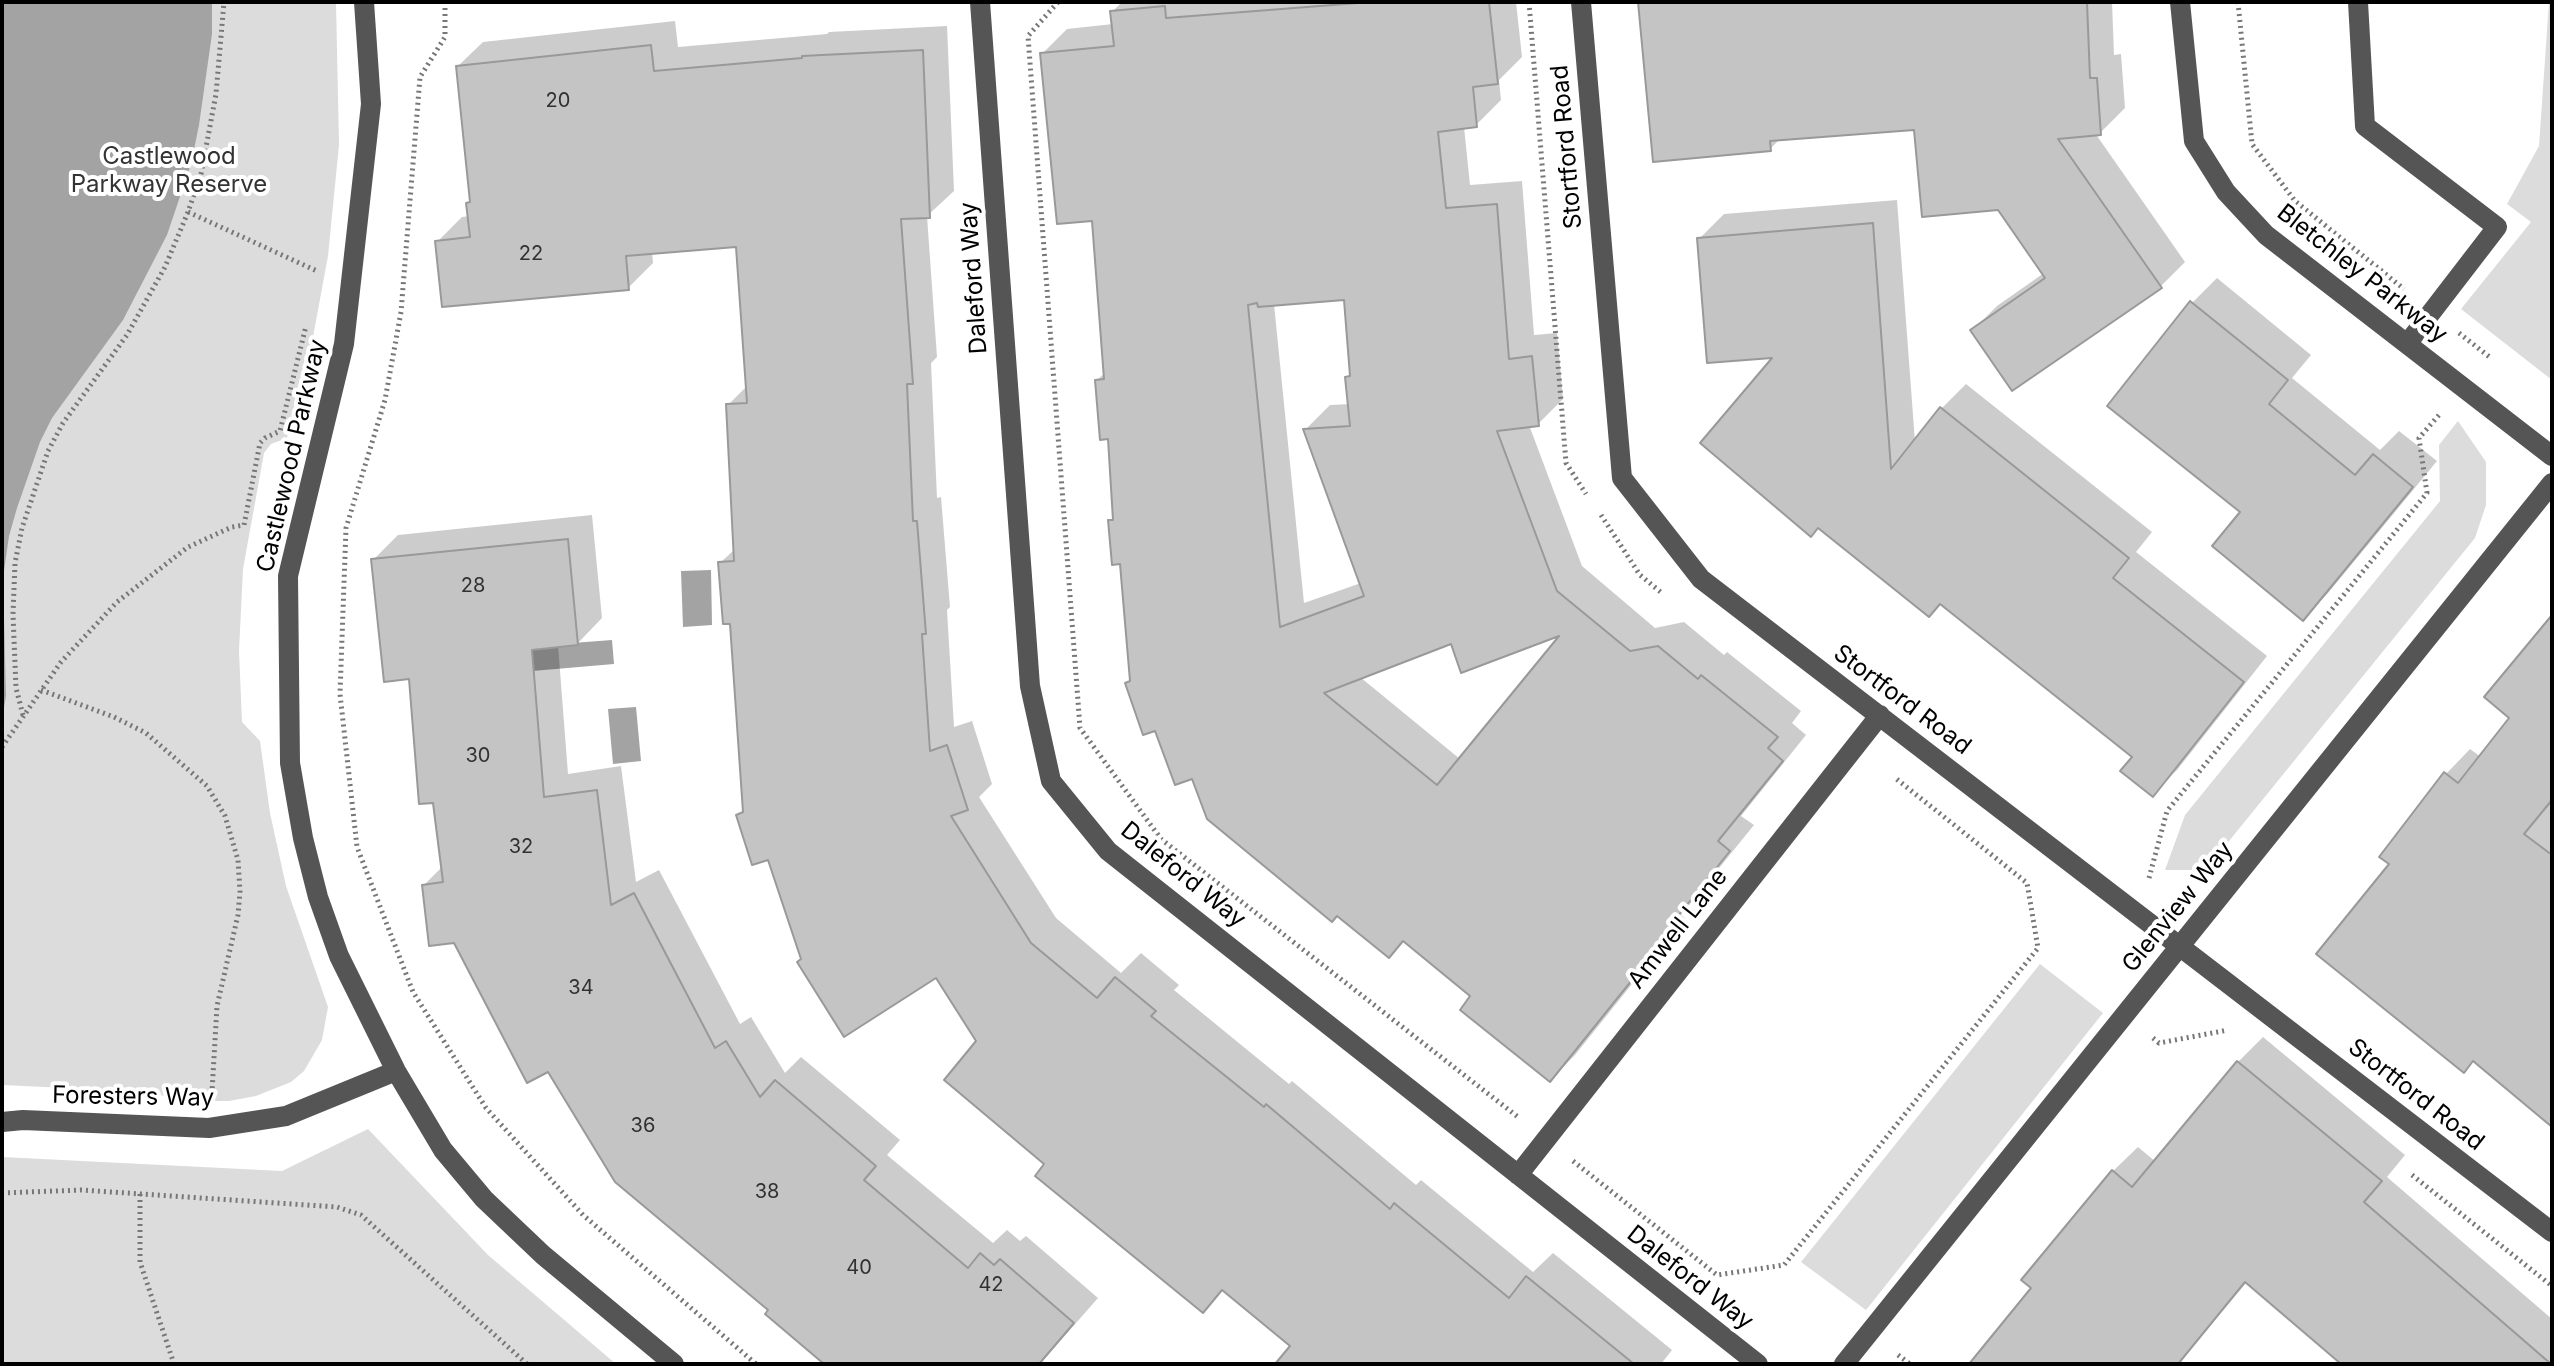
<!DOCTYPE html>
<style>
body{margin:0}
#map{position:relative;width:2554px;height:1366px;overflow:hidden;background:#fff;font-family:Inter,sans-serif}
canvas{display:block}
.frame{position:absolute;inset:0;border:4px solid #000;pointer-events:none}
</style>
<div id="map">
<canvas width="2554" height="1366"></canvas>
<div class="frame"></div>
</div>
<script>
const ctx = document.querySelector('canvas').getContext('2d');
ctx.lineJoin = 'round';
function fillPath(path, color) {
  ctx.fillStyle = color;
  ctx.fill(path, 'evenodd');
}
function shape(rows) {
  const path = new Path2D();
  for (const r of rows) {
    path.moveTo(r[0], r[1]);
    for (let i = 2; i < r.length; i += 2) path.lineTo(r[i], r[i + 1]);
  }
  return path;
}
function trace(path, color, width, dash) {
  ctx.strokeStyle = color;
  ctx.lineWidth = width;
  ctx.lineCap = dash ? 'butt' : 'round';
  ctx.setLineDash(dash || []);
  ctx.stroke(path);
}
function drawText(font, color, halo, rows, align = 'center') {
  ctx.font = font + ' Inter,sans-serif';
  ctx.lineWidth = 8;
  ctx.setLineDash([]);
  ctx.textBaseline = 'middle';
  ctx.strokeStyle = halo;
  ctx.fillStyle = color;
  for (const [text, x, y, turn = 0] of rows) {
    ctx.save();
    ctx.translate(x, y);
    ctx.rotate((+turn || 0) * Math.PI / 180);
    ctx.textAlign = isNaN(turn) ? turn : align;
    if (halo) ctx.strokeText(text, 0, 0);
    ctx.fillText(text, 0, 0);
    ctx.restore();
  }
}
const green = shape([
 [2,2,336,2,339,145,328,256,313,337,287,438,271,444,264,453,243,569,239,651,242,722,260,741,270,813,286,886,328,1007,322,1040,304,1071,291,1082,256,1096,229,1101,201,1101,131,1091,2,1085],
 [2549,2,2552,2,2552,380,2461,309,2531,222,2507,204,2539,146],
 [2458,421,2486,462,2486,505,2475,538,2212,862,2195,870,2165,870,2185,815,2440,501,2439,445],
 [2040,964,2103,1013,1866,1310,1801,1262],
 [368,1129,488,1255,616,1364,2,1364,2,1157,282,1171]
]);
const water = shape([
 [2,2,212,2,212,34,199,125,191,164,167,235,123,320,52,418,40,442,17,508,9,536,3,578,6,696,2,719],
 [711,570,712,625,683,627,681,571],
 [612,640,614,664,509,673,507,648],
 [636,707,641,761,613,764,608,709]
]);
const shadow = shape([
 [1122,2,1516,2,1522,57,1499,80,1501,100,1476,125,1464,127,1470,185,1522,181,1534,335,1557,333,1563,399,1538,424,1529,425,1582,566,1655,628,1684,622,1724,655,1727,652,1801,711,1792,723,1806,735,1741,816,1754,825,1681,915,1685,918,1575,1055,1550,1080,1473,996,1193,776,1127,683,1132,678,1122,561,1110,521,1115,516,1110,437,1097,380,1106,372,1094,219,1042,54,1067,29,1113,24,1112,12],
 [1346,298,1351,373,1347,377,1350,404,1330,405,1305,430,1361,583,1304,603,1274,304],
 [1566,631,1460,759,1360,677,1452,642],
 [1640,2,2112,2,2114,55,2121,54,2125,108,2100,133,2095,133,2185,262,2161,286,1973,330,1997,306,2044,273,1999,208,1916,128,1781,138,1770,149],
 [675,21,678,47,827,34,829,32,947,26,954,191,927,216,937,357,931,363,937,498,941,497,950,607,947,610,954,727,972,721,992,784,979,797,1056,918,1121,973,1141,953,1179,985,1174,990,1289,1084,1292,1081,1416,1185,1421,1180,1533,1272,1553,1253,1672,1350,1661,1364,1311,1364,1224,1289,1203,1310,1047,1164,979,1041,936,975,803,958,769,858,738,815,745,809,732,621,720,563,735,549,728,405,748,385,738,244,652,252,653,263,628,288,438,241,462,217,470,216,468,203,472,200,458,66,483,42],
 [1897,200,1915,442,1942,408,1966,384,2152,532,2136,552,2267,656,2177,770,2153,794,2135,757,1777,356,1700,238,1724,214],
 [2217,278,2311,355,2292,378,2380,450,2399,431,2437,461,2328,593,2303,618,2242,512,2192,303],
 [592,515,602,618,578,643,558,645,568,774,621,766,636,882,659,870,740,1024,751,1017,785,1073,801,1057,900,1140,887,1155,993,1243,1007,1230,1020,1241,1026,1236,1098,1298,1040,1364,827,1364,771,1310,548,1070,424,885,443,866,434,801,411,677,373,560,398,535],
 [2552,618,2552,1100,2474,1059,2391,864,2446,774,2470,749,2481,757,2512,718],
 [2263,1037,2405,1155,2387,1177,2552,1319,2552,1364,2344,1364,2247,1282,2176,1364,1971,1364,2034,1288,2113,1171,2138,1147,2156,1162,2238,1062]
]);
const building = shape([
 [1371,2,1489,2,1498,84,1473,87,1477,127,1438,132,1446,208,1497,204,1509,359,1532,356,1539,426,1497,431,1557,591,1630,651,1658,646,1698,679,1701,675,1778,737,1768,748,1783,761,1718,841,1730,851,1658,941,1661,944,1550,1082,1460,1010,1470,996,1403,941,1389,958,1337,916,1332,922,1207,819,1192,779,1175,785,1155,731,1143,735,1125,683,1130,681,1120,564,1112,565,1108,520,1113,520,1108,439,1100,440,1095,380,1104,379,1092,221,1057,224,1040,53,1114,46,1110,11,1165,6,1166,18,1371,2],
 [1344,300,1350,376,1345,377,1350,426,1303,429,1364,596,1280,627,1248,305,1257,303,1258,307,1344,300],
 [1559,636,1437,785,1324,693,1451,644,1461,673,1559,636],
 [1638,2,2087,2,2090,78,2097,78,2101,135,2058,139,2162,288,2012,391,1970,330,2045,278,1998,210,1922,217,1914,130,1770,141,1771,151,1653,162,1638,2],
 [651,45,654,71,802,58,802,56,923,50,930,218,901,219,913,384,907,384,913,521,917,521,926,634,922,634,930,751,947,745,968,810,951,816,1031,943,1097,998,1115,977,1156,1011,1151,1016,1264,1107,1266,1104,1390,1209,1394,1203,1509,1298,1526,1276,1634,1364,1275,1364,1290,1346,1222,1290,1203,1313,1035,1176,1044,1164,944,1080,976,1041,936,978,844,1037,797,962,801,959,768,860,752,865,736,815,743,812,730,624,723,624,718,562,734,561,726,404,747,403,736,247,626,256,629,290,442,307,435,241,470,237,466,203,470,202,456,66,651,45],
 [1873,223,1891,469,1940,407,2129,558,2113,578,2244,682,2153,797,2120,771,2132,757,1940,604,1929,617,1818,528,1811,537,1700,443,1772,358,1707,363,1697,238,1873,223],
 [2190,301,2288,380,2269,404,2355,475,2373,454,2413,487,2303,621,2212,546,2240,512,2107,406,2190,301],
 [568,539,578,645,532,650,544,797,597,790,611,905,634,893,715,1048,726,1041,760,1097,775,1080,876,1166,864,1180,968,1268,980,1253,994,1265,1000,1259,1074,1323,1039,1364,824,1364,765,1314,768,1310,615,1182,548,1072,527,1083,454,943,429,946,422,885,443,882,433,803,419,804,409,679,384,682,371,559,568,539],
 [2552,615,2552,800,2524,834,2552,855,2552,1127,2473,1061,2464,1073,2316,954,2389,864,2379,857,2444,772,2458,783,2509,718,2484,697,2552,615],
 [2237,1061,2382,1181,2364,1202,2551,1364,2341,1364,2245,1282,2178,1364,1969,1364,2031,1288,2021,1280,2112,1170,2132,1187,2237,1061]
]);
const path = shape([
 [445,2,445,37,420,77,401,312,385,400,346,528,340,694,357,847,413,992,486,1108,583,1215,756,1364],
 [1058,2,1028,36,1080,728,1161,839,1518,1117],
 [1529,2,1566,463,1586,494],
 [2238,2,2252,144,2295,201,2404,289],
 [188,212,317,271],
 [2459,333,2492,359],
 [1601,515,1640,575,1663,594],
 [41,690,114,717,146,733,207,786,225,816,238,860,240,892,238,915,217,1006,212,1092],
 [23,715,16,688,13,614,15,563,22,528,48,451,63,423,127,335,165,267,188,212,201,174,216,94,224,2],
 [2,747,61,662,117,602,188,547,232,527,244,525,260,443,265,438,280,431,306,326],
 [2149,878,2167,811,2427,493,2419,438,2439,415],
 [2153,1038,2159,1043,2228,1030],
 [1573,1161,1717,1275,1784,1265,2038,948,2027,883,1894,777],
 [2412,1175,2552,1286],
 [2,1193,81,1190,337,1207,361,1215,527,1364],
 [140,1194,140,1262,174,1364],
 [1898,1355,1910,1364]
]);
const minor = shape([
 [364,2,371,104,344,344,288,576,290,763,303,838,318,897,339,956,396,1071,443,1150,484,1199,543,1255,674,1364],
 [980,2,1030,686,1051,781,1108,851,1758,1364],
 [1581,2,1622,478,1701,579,2552,1232],
 [2180,2,2194,141,2226,192,2266,235,2552,456],
 [2358,2,2365,126,2497,227,2407,344],
 [2,1122,23,1120,209,1128,286,1116,396,1071],
 [1518,1175,1880,715],
 [1844,1364,2552,483]
]);
const numberNames = [
 ["20",558,101],
 ["22",531,254],
 ["28",473,586],
 ["30",478,756],
 ["32",521,847],
 ["34",581,988],
 ["36",643,1126],
 ["38",767,1192],
 ["40",859,1268],
 ["42",991,1285]
];
const streetNames = [
 ["Stortford Road",1567,147,-95],
 ["Bletchley Parkway",2362,274,38],
 ["Daleford Way",974,278,-94],
 ["Castlewood Parkway",292,456,-77],
 ["Stortford Road",1902,700,37],
 ["Daleford Way",1183,875,39],
 ["Glenview Way",2178,907,-51],
 ["Amwell Lane",1678,929,-52],
 ["Stortford Road",2416,1095,38],
 ["Foresters Way",133,1097,1],
 ["Daleford Way",1690,1278,38]
];
const parkNames = [
 ["Castlewood",169,157],
 ["Parkway Reserve",169,185]
];
fillPath(green, '#dcdcdc');
fillPath(water, '#a3a3a3');
fillPath(shadow, '#0003');
fillPath(building, '#c4c4c4');
trace(building, '#999', 2);
trace(path, '#777', 5, [2, 4]);
trace(minor, '#555', 20);
drawText('20px', '#313131', null, numberNames);
drawText('24px', '#000', '#fff', streetNames);
drawText('24px', '#333', '#fff', parkNames);
</script>
